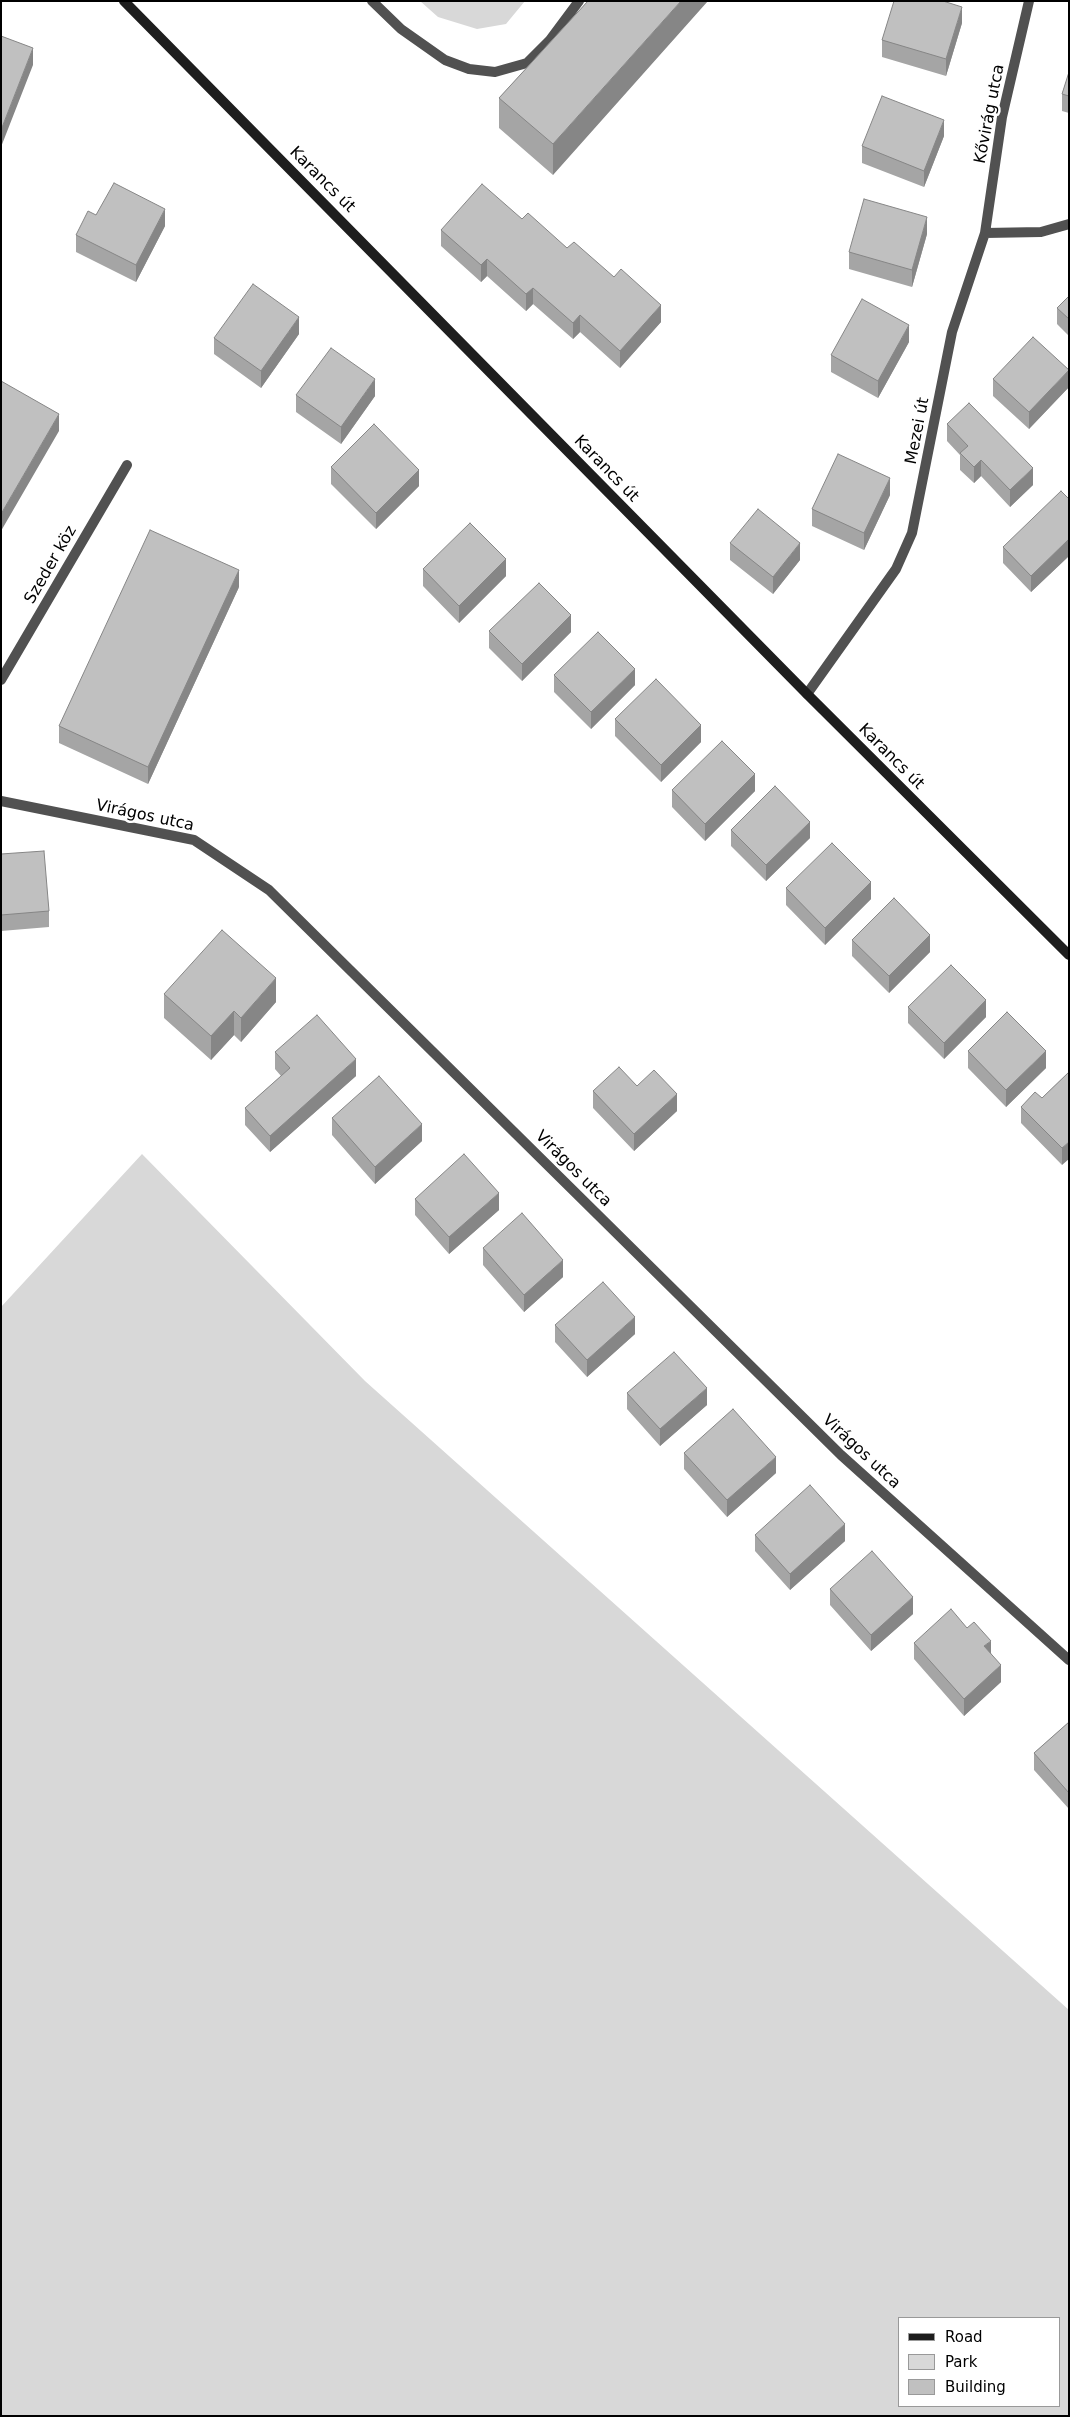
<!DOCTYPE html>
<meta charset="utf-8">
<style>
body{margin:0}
#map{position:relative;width:1070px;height:2417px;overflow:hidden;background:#fff;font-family:"DejaVu Sans",sans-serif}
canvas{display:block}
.frame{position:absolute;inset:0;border:2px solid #000;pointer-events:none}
.legend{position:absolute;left:898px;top:2317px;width:162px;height:90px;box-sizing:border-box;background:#fff;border:1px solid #999;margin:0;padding:6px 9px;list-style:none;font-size:15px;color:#000}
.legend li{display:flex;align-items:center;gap:10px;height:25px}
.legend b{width:25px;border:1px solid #999}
</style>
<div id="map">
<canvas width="1070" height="2417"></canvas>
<div class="frame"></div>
<ul class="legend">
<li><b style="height:6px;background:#1e1e1e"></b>Road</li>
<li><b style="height:14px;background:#d8d8d8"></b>Park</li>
<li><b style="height:14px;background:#c0c0c0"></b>Building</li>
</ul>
</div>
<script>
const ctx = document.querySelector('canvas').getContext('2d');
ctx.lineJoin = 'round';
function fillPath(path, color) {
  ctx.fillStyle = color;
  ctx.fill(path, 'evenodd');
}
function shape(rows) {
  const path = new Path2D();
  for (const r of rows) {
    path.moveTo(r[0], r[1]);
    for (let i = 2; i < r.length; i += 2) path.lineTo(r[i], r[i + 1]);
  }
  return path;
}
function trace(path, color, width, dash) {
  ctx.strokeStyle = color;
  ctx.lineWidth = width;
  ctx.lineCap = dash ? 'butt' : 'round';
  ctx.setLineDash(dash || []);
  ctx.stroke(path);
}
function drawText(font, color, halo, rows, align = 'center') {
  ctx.font = font + ' "DejaVu Sans",sans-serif';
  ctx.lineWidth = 5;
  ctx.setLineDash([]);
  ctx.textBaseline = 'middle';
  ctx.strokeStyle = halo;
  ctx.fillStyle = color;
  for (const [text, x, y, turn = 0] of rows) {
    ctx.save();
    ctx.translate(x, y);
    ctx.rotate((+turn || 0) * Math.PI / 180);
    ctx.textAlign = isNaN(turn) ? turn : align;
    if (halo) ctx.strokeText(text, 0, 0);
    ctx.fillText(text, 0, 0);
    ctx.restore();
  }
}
const green = shape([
 [420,1,525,1,506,24,477,29,438,17],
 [142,1154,365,1381,1069,2010,1069,2416,1,2416,1,1307],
 [899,2318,1059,2318,1059,2406,899,2406]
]);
const lane = shape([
 [372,1,401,29,445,60,469,69,495,72,527,63,550,40,579,1]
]);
const street = shape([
 [985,233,1002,117,1029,1],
 [1,680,127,465],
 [807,694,896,569,912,533,952,332,985,233,1041,232,1069,224],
 [1,801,194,840,269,890,841,1455,1069,1660]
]);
const secondary = shape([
 [124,1,807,694,1069,955]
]);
const wall = shape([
 [588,1,553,175,499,128,499,98],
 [962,23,946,76,882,57,882,40],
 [1069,72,1069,113,1062,111,1062,94],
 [944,136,924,187,862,163,862,146],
 [96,215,165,226,136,282,76,252,76,235],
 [522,219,567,248,661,322,620,368,580,332,573,339,533,304,526,311,487,276,481,282,441,246,441,230],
 [927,234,912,287,849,269,849,252],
 [1069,296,1069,336,1057,324,1057,308],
 [299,334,261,388,214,354,214,338],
 [909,342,878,398,831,372,831,355],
 [993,379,1069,387,1029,429,993,396],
 [296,395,375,396,341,444,296,412],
 [947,424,1033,485,1010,507,981,476,974,483,960,470,960,455,947,441],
 [331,467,419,486,376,529,331,484],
 [890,495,864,550,812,526,812,509],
 [1069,499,1069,556,1031,592,1003,563,1003,547],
 [730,543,800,560,773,594,730,560],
 [423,569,506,576,459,623,423,586],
 [239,587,148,784,59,743,59,726],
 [489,631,571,632,522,681,489,648],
 [554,675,635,685,591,729,554,692],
 [615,719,701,742,661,782,615,736],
 [672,790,755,791,705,841,672,807],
 [731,830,810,838,766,881,731,846],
 [1,854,49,911,49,927,1,931],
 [786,888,871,899,825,945,786,905],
 [852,940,930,952,889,993,852,956],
 [164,994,276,1002,241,1042,234,1035,211,1060,164,1018],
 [908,1007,986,1017,944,1059,908,1023],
 [968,1051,1046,1068,1006,1107,968,1068],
 [275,1052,356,1076,270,1152,245,1125,245,1108,281,1076,275,1069],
 [1069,1072,1062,1165,1021,1123,1021,1107,1042,1098],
 [637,1086,677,1111,634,1151,593,1108,593,1091],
 [332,1118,422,1141,375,1184,332,1135],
 [415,1199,499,1210,449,1254,415,1215],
 [483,1248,563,1277,524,1312,483,1265],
 [555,1325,635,1334,587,1377,555,1342],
 [627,1393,707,1405,660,1446,627,1409],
 [684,1453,776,1473,727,1517,684,1469],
 [755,1535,845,1541,790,1590,755,1551],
 [830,1589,913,1614,871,1651,830,1605],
 [914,1643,991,1653,1001,1682,964,1716,914,1659],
 [1069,1722,1069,1809,1034,1770,1034,1753]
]);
const shadedWall = shape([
 [681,1,708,1,553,175,553,144],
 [962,7,962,23,946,76,946,59],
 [33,48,33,65,1,147,1,130],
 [944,120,944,136,924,187,924,171],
 [165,209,165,226,136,282,136,265],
 [927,217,927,234,912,287,912,270],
 [487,259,487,276,481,282,481,265],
 [533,288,533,304,526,311,526,294],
 [661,305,661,322,620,368,620,351],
 [580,315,580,332,573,339,573,323],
 [299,317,299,334,261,388,261,371],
 [909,325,909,342,878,398,878,381],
 [1069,370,1069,387,1029,429,1029,412],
 [375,379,375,396,341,444,341,427],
 [59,414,59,431,1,531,1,514],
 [981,460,981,476,974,483,974,467],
 [1033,468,1033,485,1010,507,1010,490],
 [419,470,419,486,376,529,376,513],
 [890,478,890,495,864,550,864,533],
 [1069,539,1069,556,1031,592,1031,576],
 [800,543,800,560,773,594,773,577],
 [506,559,506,576,459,623,459,606],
 [239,570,239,587,148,784,148,767],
 [571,615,571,632,522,681,522,664],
 [635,669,635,685,591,729,591,712],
 [701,725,701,742,661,782,661,765],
 [755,774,755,791,705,841,705,824],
 [810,822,810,838,766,881,766,865],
 [871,882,871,899,825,945,825,928],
 [930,935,930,952,889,993,889,976],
 [276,978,276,1002,241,1042,241,1018],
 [986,1000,986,1017,944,1059,944,1043],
 [234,1011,234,1035,211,1060,211,1036],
 [1046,1051,1046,1068,1006,1107,1006,1090],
 [356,1059,356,1076,270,1152,270,1136],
 [677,1094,677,1111,634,1151,634,1134],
 [422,1124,422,1141,375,1184,375,1167],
 [1069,1142,1069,1159,1062,1165,1062,1148],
 [499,1193,499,1210,449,1254,449,1237],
 [563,1260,563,1277,524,1312,524,1295],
 [635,1317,635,1334,587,1377,587,1360],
 [707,1388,707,1405,660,1446,660,1429],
 [776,1457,776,1473,727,1517,727,1500],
 [845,1524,845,1541,790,1590,790,1574],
 [913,1597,913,1614,871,1651,871,1635],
 [991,1641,991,1657,984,1646],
 [1001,1665,1001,1682,964,1716,964,1699]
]);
const building = shape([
 [588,1,681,1,553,144,499,98,588,1],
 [894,1,943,1,962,7,946,59,882,40,894,1],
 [1,36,33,48,1,130,1,36],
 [1069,72,1069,96,1062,94,1069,72],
 [882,96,944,120,924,171,862,146,882,96],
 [114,183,165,209,136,265,76,235,88,211,96,215,114,183],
 [482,184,522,219,528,213,567,248,574,242,614,277,621,269,661,305,620,351,580,315,573,323,533,288,526,294,487,259,481,265,441,230,482,184],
 [864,199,927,217,912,270,849,252,864,199],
 [253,284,299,317,261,371,214,338,253,284],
 [1069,296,1069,319,1057,308,1069,296],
 [862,299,909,325,878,381,831,355,862,299],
 [1033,337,1069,370,1029,412,993,379,1033,337],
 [331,348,375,379,341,427,296,395,331,348],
 [1,381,59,414,1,514,1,381],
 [969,403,1033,468,1010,490,981,460,974,467,960,453,968,446,947,424,969,403],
 [374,424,419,470,376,513,331,467,374,424],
 [838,454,890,478,864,533,812,509,838,454],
 [1061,491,1069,499,1069,539,1031,576,1003,547,1061,491],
 [758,509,800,543,773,577,730,543,758,509],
 [470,523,506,559,459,606,423,569,470,523],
 [150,530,239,570,148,767,59,726,150,530],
 [539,583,571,615,522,664,489,631,539,583],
 [598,632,635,669,591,712,554,675,598,632],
 [656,679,701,725,661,765,615,719,656,679],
 [722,741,755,774,705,824,672,790,722,741],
 [775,786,810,822,766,865,731,830,775,786],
 [832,843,871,882,825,928,786,888,832,843],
 [44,851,49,911,1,915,1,854,44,851],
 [894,898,930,935,889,976,852,940,894,898],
 [222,930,276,978,241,1018,234,1011,211,1036,164,994,222,930],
 [951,965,986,1000,944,1043,908,1007,951,965],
 [1007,1012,1046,1051,1006,1090,968,1051,1007,1012],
 [317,1015,356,1059,270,1136,245,1108,290,1068,275,1052,317,1015],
 [619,1067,637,1086,654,1070,677,1094,634,1134,593,1091,619,1067],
 [1069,1072,1069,1142,1062,1148,1021,1107,1035,1092,1042,1098,1069,1072],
 [379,1076,422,1124,375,1167,332,1118,379,1076],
 [464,1154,499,1193,449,1237,415,1199,464,1154],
 [522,1213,563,1260,524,1295,483,1248,522,1213],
 [603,1282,635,1317,587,1360,555,1325,603,1282],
 [674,1352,707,1388,660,1429,627,1393,674,1352],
 [733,1409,776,1457,727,1500,684,1453,733,1409],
 [810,1485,845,1524,790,1574,755,1535,810,1485],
 [872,1551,913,1597,871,1635,830,1589,872,1551],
 [951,1609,967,1628,974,1622,991,1641,984,1646,1001,1665,964,1699,914,1643,951,1609],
 [1069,1722,1069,1793,1034,1753,1069,1722]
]);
const streetNames = [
 ["Kővirág utca",990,114,-79],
 ["Karancs út",322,180,45],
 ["Mezei út",918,431,-79],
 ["Karancs út",606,469,46],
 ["Szeder köz",51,565,-60],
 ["Karancs út",891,757,45],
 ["Virágos utca",145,816,12],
 ["Virágos utca",573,1169,45],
 ["Virágos utca",861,1452,43]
];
fillPath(green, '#d8d8d8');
trace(lane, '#515151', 10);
trace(street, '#515151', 10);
trace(secondary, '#1e1e1e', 10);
fillPath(wall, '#a5a5a5');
fillPath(shadedWall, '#868686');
fillPath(building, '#c0c0c0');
trace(building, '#868686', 1);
drawText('16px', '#000', '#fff', streetNames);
</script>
